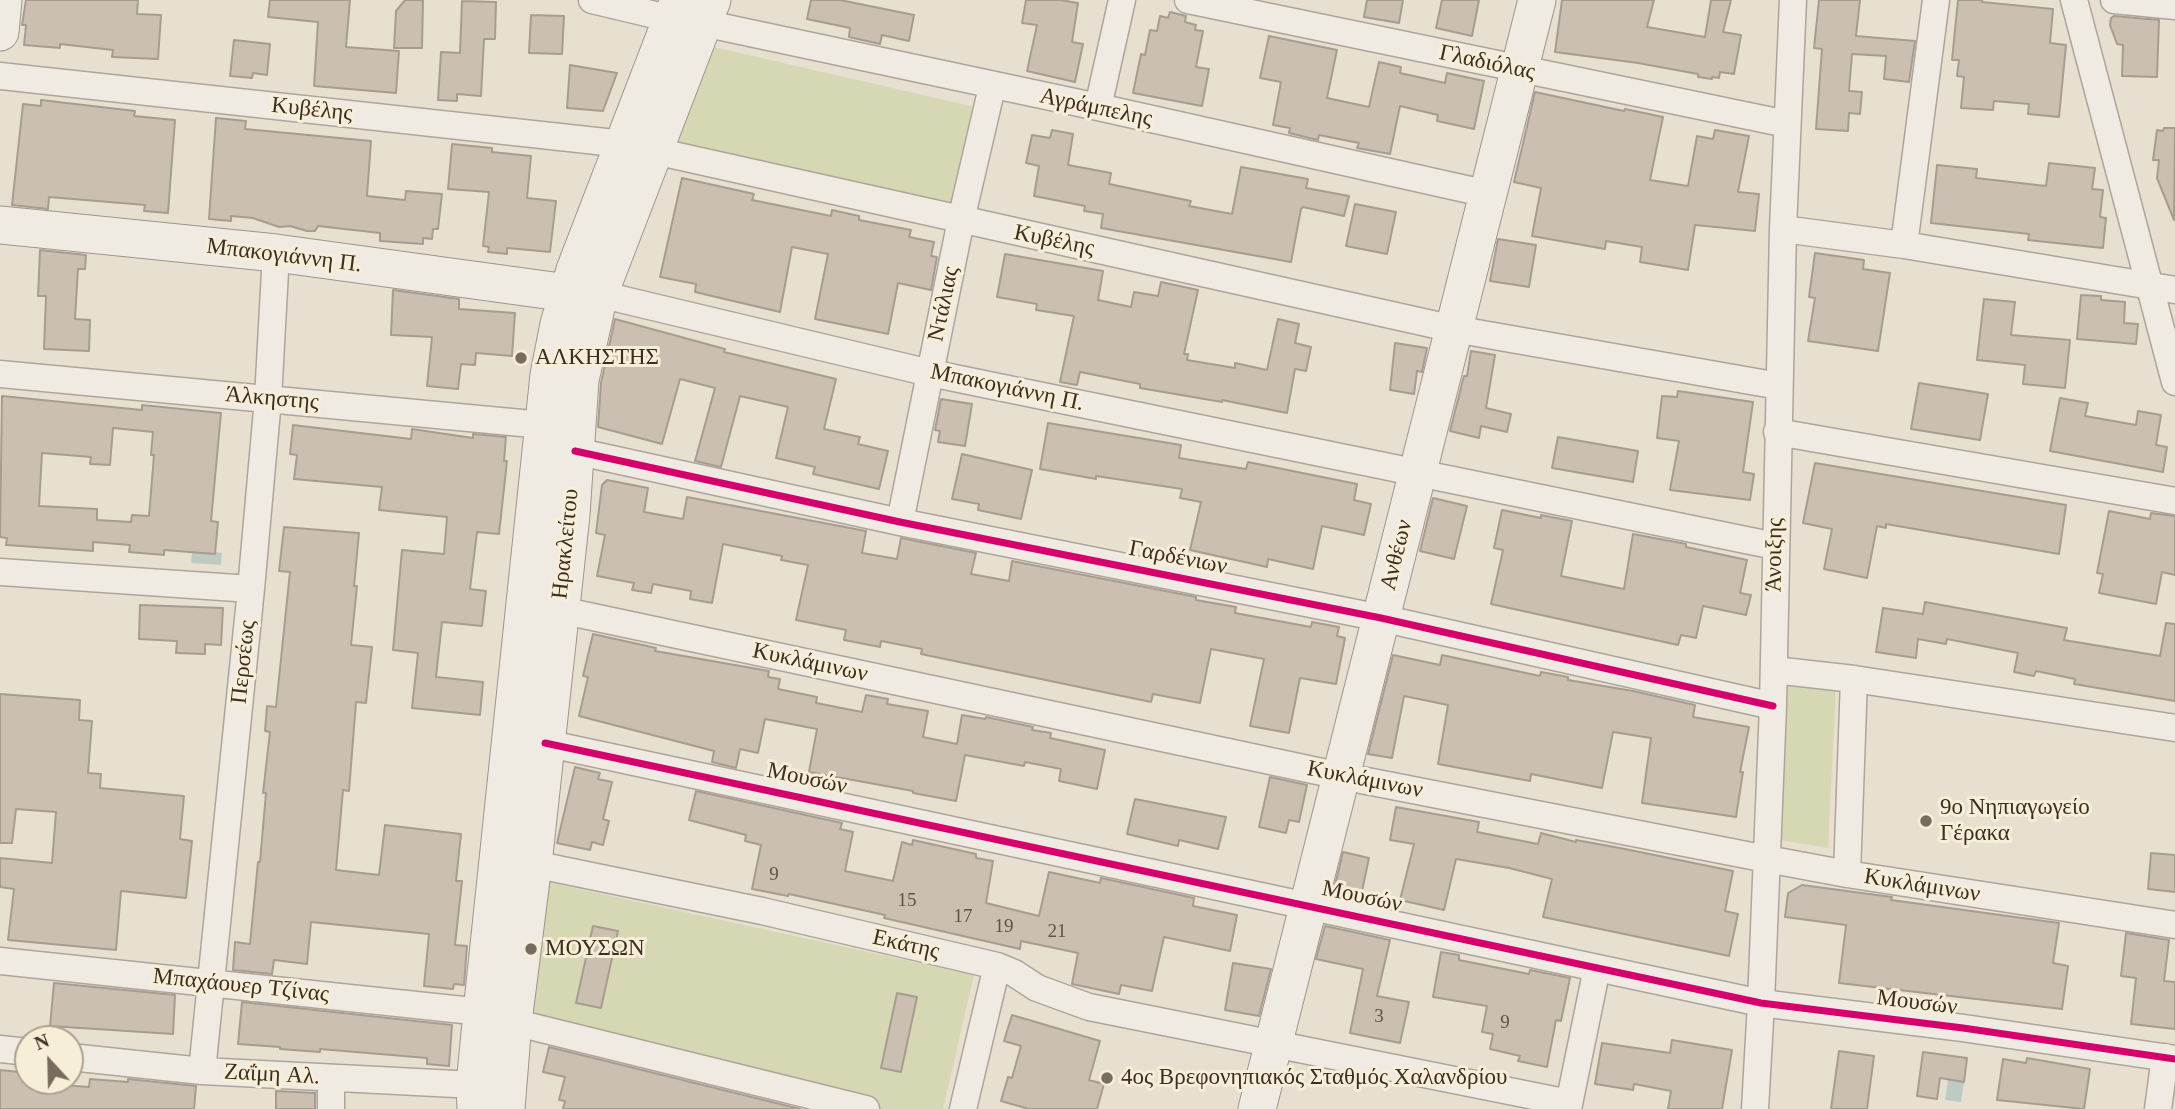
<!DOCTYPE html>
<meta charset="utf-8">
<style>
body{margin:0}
#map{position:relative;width:2175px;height:1109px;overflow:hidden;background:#e7e0d1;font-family:"Times New Roman",serif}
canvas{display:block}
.north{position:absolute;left:14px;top:1025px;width:70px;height:70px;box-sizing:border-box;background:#f7eed8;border:2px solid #ada18e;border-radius:50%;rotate:338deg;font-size:19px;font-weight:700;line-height:28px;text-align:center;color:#3d2e20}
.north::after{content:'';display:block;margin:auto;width:24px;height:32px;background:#786c5e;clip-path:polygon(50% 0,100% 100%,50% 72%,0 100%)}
</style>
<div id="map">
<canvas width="2175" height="1109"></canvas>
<div class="north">N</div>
</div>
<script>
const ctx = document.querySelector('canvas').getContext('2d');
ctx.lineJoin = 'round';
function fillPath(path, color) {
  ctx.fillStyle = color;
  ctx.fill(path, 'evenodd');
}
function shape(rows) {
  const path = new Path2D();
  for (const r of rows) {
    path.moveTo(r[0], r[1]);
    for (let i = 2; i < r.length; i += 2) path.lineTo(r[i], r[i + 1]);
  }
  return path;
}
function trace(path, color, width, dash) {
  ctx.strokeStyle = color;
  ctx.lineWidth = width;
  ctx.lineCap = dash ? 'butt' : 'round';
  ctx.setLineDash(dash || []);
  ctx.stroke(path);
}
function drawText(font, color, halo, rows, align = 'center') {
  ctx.font = font + ' "Times New Roman",serif';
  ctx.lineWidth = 6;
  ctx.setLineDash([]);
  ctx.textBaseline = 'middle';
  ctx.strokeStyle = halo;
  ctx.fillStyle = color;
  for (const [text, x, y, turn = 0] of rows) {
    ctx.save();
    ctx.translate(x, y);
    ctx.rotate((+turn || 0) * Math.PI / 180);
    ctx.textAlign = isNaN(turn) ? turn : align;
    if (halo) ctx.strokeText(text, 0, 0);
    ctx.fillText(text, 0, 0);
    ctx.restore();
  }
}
const green = shape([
 [705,45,975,107,951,213,668,150],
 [1784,680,1836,688,1828,848,1780,840],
 [542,881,974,975,943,1109,879,1109,525,1022]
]);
const water = shape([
 [216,552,222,553,221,565,191,563,192,553],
 [1948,1080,1964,1082,1961,1102,1945,1100]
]);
const building = shape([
 [26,0,138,0,137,14,161,15,158,59,112,57,113,50,60,44,60,48,24,45,26,25,22,25,26,0],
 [270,0,350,0,346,47,399,51,396,93,314,86,318,22,268,17,270,0],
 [405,0,423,0,422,48,394,48,396,11,405,0],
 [811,0,840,0,914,15,909,41,882,35,880,44,849,37,850,28,807,19,811,0],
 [1026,0,1060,0,1078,3,1072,42,1083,44,1075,82,1027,71,1037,25,1022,23,1026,0],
 [1367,0,1403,0,1399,23,1364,17,1367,0],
 [1442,0,1479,0,1472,36,1436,28,1442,0],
 [1562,0,1654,0,1647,27,1705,37,1711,0,1731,0,1723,32,1741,35,1734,74,1720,72,1719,78,1712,77,1712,79,1698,77,1698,74,1638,63,1555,52,1562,0],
 [1819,0,1860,0,1856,36,1915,41,1909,82,1884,79,1886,56,1852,54,1849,91,1862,92,1860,114,1849,113,1848,131,1816,129,1822,49,1814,48,1819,0],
 [1958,0,1982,0,1982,2,2053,9,2050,43,2066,45,2059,117,2028,114,2029,104,1994,101,1993,110,1961,108,1964,77,1957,76,1959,60,1952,60,1958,0],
 [462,1,496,2,495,39,484,39,481,96,457,94,457,101,438,100,441,52,460,53,462,1],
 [1170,12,1186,16,1185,22,1196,25,1195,30,1203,31,1196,67,1209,69,1202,106,1133,93,1141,54,1145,55,1150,30,1157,31,1160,16,1168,18,1170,12],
 [531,15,564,16,562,54,529,53,531,15],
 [2114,16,2159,20,2157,77,2122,76,2123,45,2117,44,2110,25,2111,18,2114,16],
 [1269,36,1337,50,1327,98,1369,107,1379,62,1401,67,1400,73,1445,83,1447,73,1484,81,1474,129,1437,121,1438,115,1400,106,1390,154,1357,148,1359,143,1319,135,1318,140,1289,133,1290,128,1273,125,1281,82,1260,78,1269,36],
 [234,40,270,44,267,75,253,73,252,78,230,76,234,40],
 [570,65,617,73,603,111,567,108,570,65],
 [1535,92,1624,111,1625,109,1663,117,1650,180,1688,186,1697,136,1713,139,1715,130,1749,136,1738,192,1759,194,1755,231,1695,225,1688,270,1640,262,1642,247,1606,241,1605,249,1532,236,1541,188,1514,182,1535,92],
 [41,100,135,111,134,116,175,120,168,213,144,211,145,205,49,197,48,209,12,205,23,104,41,106,41,100],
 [216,118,246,121,245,129,371,141,367,196,405,200,406,191,442,194,438,229,433,229,432,239,423,238,423,244,380,241,380,233,318,226,315,231,307,231,290,226,279,227,253,218,231,216,231,221,209,219,216,118],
 [2164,128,2175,128,2174,220,2157,178,2159,160,2153,160,2157,130,2163,131,2164,128],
 [1052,130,1073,134,1068,165,1111,173,1109,184,1191,201,1189,206,1232,214,1241,167,1308,179,1306,188,1349,196,1344,216,1303,207,1301,209,1291,262,1101,228,1103,214,1084,211,1085,206,1034,196,1039,166,1026,163,1032,135,1050,138,1052,130],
 [452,144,492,148,492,152,531,156,527,198,556,201,550,252,507,248,507,254,488,252,489,247,483,246,489,192,448,189,452,144],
 [2049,163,2095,168,2092,189,2103,190,2100,217,2106,218,2103,248,2028,240,2029,234,1931,223,1937,165,1977,169,1976,178,2046,186,2049,163],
 [682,178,754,194,752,200,831,216,832,210,859,216,859,220,911,230,909,237,934,242,931,256,937,257,931,290,898,283,888,334,815,319,828,254,792,247,780,312,695,292,696,284,660,277,682,178],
 [1355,204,1396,212,1387,254,1346,246,1355,204],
 [1498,239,1536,245,1529,287,1490,281,1498,239],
 [40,250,86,255,85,269,78,269,75,319,90,320,89,351,44,349,46,296,38,296,40,250],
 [1815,253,1864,260,1863,269,1890,273,1878,351,1808,341,1815,298,1809,297,1815,253],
 [1005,254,1103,271,1098,300,1131,307,1134,292,1158,296,1161,282,1198,290,1184,354,1188,354,1187,360,1235,368,1235,363,1267,370,1278,319,1299,324,1295,343,1311,347,1306,371,1295,369,1287,413,1222,400,1222,402,1140,388,1140,384,1080,372,1077,385,1060,382,1074,316,1036,310,1037,304,997,297,1005,254],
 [393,290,459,299,459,309,515,313,512,356,476,353,475,365,461,364,458,389,427,386,432,337,391,335,393,290],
 [2081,295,2101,296,2101,300,2125,302,2124,323,2138,324,2136,344,2077,339,2081,295],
 [1984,299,2015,302,2011,335,2070,340,2065,388,2023,384,2025,365,1977,360,1984,299],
 [615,319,725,349,724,352,836,379,824,429,860,437,858,444,888,451,879,489,813,474,815,467,776,458,788,407,740,396,721,467,695,461,715,388,680,379,662,444,598,427,601,383,615,319],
 [1395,343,1427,348,1422,372,1417,371,1414,394,1390,390,1395,343],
 [1471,351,1495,355,1486,408,1511,414,1507,432,1481,426,1479,438,1450,431,1464,376,1467,376,1471,351],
 [1919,383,1988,394,1980,440,1911,429,1919,383],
 [1678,391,1753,402,1743,472,1754,474,1750,500,1670,490,1679,441,1657,438,1662,396,1677,397,1678,391],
 [2,396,142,410,142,405,221,413,211,521,218,522,215,554,164,550,164,555,129,552,130,545,93,542,93,551,6,545,7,538,0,537,2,396],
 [113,428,153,432,151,455,154,455,149,516,132,515,131,522,97,520,97,509,39,506,42,453,91,457,90,464,110,465,113,428],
 [2060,398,2088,403,2085,416,2136,425,2138,411,2161,415,2156,445,2167,447,2163,472,2050,451,2060,398],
 [941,399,972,404,965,446,938,442,940,431,935,430,941,399],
 [1048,423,1181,445,1179,458,1246,469,1248,462,1357,484,1354,500,1371,504,1364,535,1322,526,1313,569,1268,559,1267,567,1190,550,1201,502,1180,498,1182,489,1096,476,1096,479,1040,469,1048,423],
 [293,425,411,439,412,429,473,438,473,434,506,437,504,461,507,461,499,534,477,532,470,589,486,591,482,626,442,622,436,677,483,682,480,715,412,708,418,653,393,650,402,550,444,554,447,517,379,510,382,487,294,479,297,455,290,454,293,425],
 [1558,437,1638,451,1633,482,1552,468,1558,437],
 [962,454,1032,470,1021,519,978,510,979,504,952,499,962,454],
 [1815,463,2066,505,2059,554,1886,524,1886,528,1877,526,1867,578,1824,569,1832,529,1803,523,1815,463],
 [607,480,648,488,644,512,683,519,687,497,866,531,862,553,897,559,901,538,976,553,971,574,1009,581,1012,561,1196,597,1196,600,1236,607,1235,613,1311,627,1312,622,1339,627,1337,636,1345,638,1336,684,1300,678,1289,733,1250,726,1264,659,1211,649,1200,703,1153,694,1151,702,921,654,922,649,881,641,880,647,844,640,846,630,796,620,808,565,781,560,782,556,723,544,712,603,690,599,691,591,653,584,651,593,632,590,634,583,597,576,605,535,596,533,602,485,607,480],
 [1433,498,1467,506,1454,559,1420,551,1433,498],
 [1502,510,1541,518,1541,515,1572,521,1561,576,1624,589,1633,534,1686,544,1686,547,1747,560,1740,593,1751,595,1746,615,1703,606,1696,638,1681,635,1678,645,1491,604,1503,550,1494,548,1502,510],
 [2109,511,2150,519,2151,513,2175,516,2175,575,2162,572,2156,604,2099,593,2103,574,2097,573,2109,511],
 [284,527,359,533,354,586,357,586,351,645,372,647,366,703,356,702,349,791,343,790,336,870,379,875,385,825,461,834,456,881,462,881,455,945,467,946,464,985,454,984,453,989,424,986,429,934,311,922,307,964,274,960,272,974,233,970,235,942,250,944,258,862,260,862,266,793,263,793,270,732,265,731,267,706,276,707,290,572,279,571,284,527],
 [1925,602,2067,628,2064,640,2160,656,2166,623,2175,624,2175,701,2074,684,2075,679,2036,671,2034,676,2014,672,2018,653,1947,639,1946,644,1918,639,1916,658,1876,652,1883,608,1923,614,1925,602],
 [140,605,223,608,221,645,205,644,205,654,176,653,177,641,139,639,140,605],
 [593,634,656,648,655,651,769,671,768,677,780,679,778,689,817,697,816,703,862,712,866,695,888,699,887,704,928,711,923,737,957,744,962,715,985,719,986,717,1033,727,1032,730,1051,733,1050,738,1105,750,1097,789,1059,781,1061,769,1025,762,1024,766,965,755,956,801,913,793,913,791,809,772,817,729,765,719,758,753,740,749,736,768,712,762,714,751,579,716,588,677,583,676,593,634],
 [1393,655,1440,665,1442,655,1540,676,1541,672,1568,677,1568,680,1633,691,1695,705,1693,717,1749,727,1740,772,1743,772,1736,817,1642,803,1651,738,1613,732,1602,788,1531,774,1530,781,1438,764,1448,705,1404,696,1392,758,1368,754,1393,655],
 [0,694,80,700,79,720,92,721,88,773,101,774,100,788,184,796,180,839,192,841,186,898,121,891,116,950,8,940,14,889,0,887,0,858,52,863,56,812,16,809,12,843,0,843,0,694],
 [575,767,600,773,598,779,612,782,603,819,609,821,603,845,592,842,590,850,557,843,575,767],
 [1270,777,1307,785,1299,822,1289,820,1286,833,1259,827,1270,777],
 [696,791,842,823,840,829,853,832,845,871,893,881,902,842,912,845,913,840,976,854,976,858,993,861,986,903,1039,916,1049,872,1100,883,1101,878,1194,898,1193,906,1237,915,1230,951,1164,937,1152,991,1121,985,1119,994,1072,984,1078,953,1021,941,1020,949,884,918,885,915,789,894,788,896,752,889,761,845,745,841,746,835,689,820,696,791],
 [1135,799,1226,817,1218,849,1179,840,1178,846,1127,834,1135,799],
 [1396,807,1479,822,1477,832,1538,844,1541,833,1576,842,1576,840,1625,849,1733,871,1725,911,1738,914,1729,956,1543,917,1552,879,1509,868,1456,859,1444,910,1400,900,1414,844,1390,840,1396,807],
 [1343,852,1369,858,1362,891,1335,885,1343,852],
 [2151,853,2175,855,2175,892,2148,889,2151,853],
 [1802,885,1892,897,1891,900,2059,923,2053,963,2068,966,2062,1009,1839,983,1846,925,1785,917,1788,893,1802,885],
 [593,926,618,931,601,1008,576,1003,593,926],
 [1325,926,1390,940,1377,996,1409,1002,1400,1043,1350,1033,1363,969,1316,959,1325,926],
 [2126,933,2169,940,2164,981,2175,982,2175,1029,2131,1024,2136,978,2121,976,2126,933],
 [1441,952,1459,955,1459,960,1529,974,1530,970,1570,978,1561,1021,1556,1020,1547,1067,1518,1061,1520,1056,1490,1049,1493,1034,1482,1032,1487,1006,1433,997,1441,952],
 [1233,963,1271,969,1259,1016,1225,1010,1233,963],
 [54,983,175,995,173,1034,50,1026,54,983],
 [897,993,917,997,901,1072,881,1068,897,993],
 [242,1002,452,1025,449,1066,427,1064,427,1058,320,1049,320,1052,280,1049,280,1047,238,1044,242,1002],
 [1012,1015,1100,1041,1089,1080,1104,1084,1097,1109,1029,1109,1001,1101,1008,1077,1012,1078,1021,1046,1004,1041,1012,1015],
 [1672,1040,1732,1050,1722,1109,1668,1109,1671,1091,1634,1084,1633,1090,1595,1084,1602,1043,1670,1053,1672,1040],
 [549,1047,800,1109,563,1109,565,1101,559,1100,565,1077,543,1072,549,1047],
 [1839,1051,1874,1056,1867,1109,1831,1109,1839,1051],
 [1923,1052,1967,1058,1964,1082,1940,1078,1937,1099,1917,1096,1923,1052],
 [2027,1058,2090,1069,2084,1109,1997,1100,2003,1059,2026,1063,2027,1058],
 [0,1070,28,1073,28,1081,35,1081,35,1083,89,1087,90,1079,128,1082,128,1079,196,1086,194,1109,0,1109,0,1070],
 [276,1091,315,1093,315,1109,276,1109,276,1091]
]);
const street = shape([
 [592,0,672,19],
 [1188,0,1787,124],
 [2074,0,2175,382],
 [2114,0,2175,6],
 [703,23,1098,107,1488,194],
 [0,76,624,144],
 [1098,107,1122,0],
 [655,151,1454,329,1779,386],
 [1783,229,1904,245,2175,290],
 [1904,245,1936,0],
 [599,294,930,373,1775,546],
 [0,374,543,425],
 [1777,432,2175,501],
 [575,451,900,522,1381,618,1773,706],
 [900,522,961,220,992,87],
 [0,572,251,589],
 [560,610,1341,776,1767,859,1847,874,2175,925],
 [1774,670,1854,679,2175,728],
 [545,743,1761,1003,1963,1028,2175,1059],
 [533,864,762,911,997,966,1014,973,1037,988,1089,1007,1569,1103],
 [1847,874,1854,679],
 [0,961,482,1012],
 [513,1022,866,1109],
 [0,1049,28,1052],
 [70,1057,202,1071,475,1085],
 [202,1071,251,589,268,399,276,253],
 [331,1109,331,1078],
 [963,1109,997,966],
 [1568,1109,1597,968],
 [1755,1109,1761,1003,1773,706,1783,229,1793,0],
 [2158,1109,2165,1057]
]);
const secondary = shape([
 [0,32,3,0],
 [0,225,276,253,568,293,578,298,582,309],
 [476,1109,475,1085,482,1012,549,375,559,324,575,270,679,0],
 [506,1109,513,1022,533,864,571,515,580,380,599,294,712,0],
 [1257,1109,1537,0]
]);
const cycleway = shape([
 [575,451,900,522,1381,618,1773,706],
 [545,743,1761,1003,1963,1028,2175,1059]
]);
const markers = [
 [521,358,7,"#786c5e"],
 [1926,821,7,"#786c5e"],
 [531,949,7,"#786c5e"],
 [1107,1078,7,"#786c5e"]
];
const numberNames = [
 ["9",774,875],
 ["15",907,901],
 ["17",963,917],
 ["19",1004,927],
 ["21",1057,932],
 ["3",1379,1017],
 ["9",1505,1023]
];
const streetNames = [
 ["Γλαδιόλας",1487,63,12],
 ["Αγράμπελης",1096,108,12],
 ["Κυβέλης",312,110,6],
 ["Κυβέλης",1054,241,12],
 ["Μπακογιάννη Π.",284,256,7],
 ["Ντάλιας",944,304,-78],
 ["Μπακογιάννη Π.",1007,388,12],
 ["Άλκηστης",272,399,5],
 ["Ηρακλείτου",566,544,-84],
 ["Ανθέων",1397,555,-76],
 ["Άνοιξης",1775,555,-89],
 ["Γαρδένιων",1178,558,11],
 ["Περσέως",244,662,-84],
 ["Κυκλάμινων",810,663,12],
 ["Μουσών",807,779,12],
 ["Κυκλάμινων",1365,780,11],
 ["Κυκλάμινων",1922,886,9],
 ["Μουσών",1362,897,12],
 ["Εκάτης",906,945,13],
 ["Μπαχάουερ Τζίνας",241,986,6],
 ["Μουσών",1917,1003,7],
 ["Ζαΐμη Αλ.",272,1075,3]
];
const poiNames = [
 ["ΑΛΚΗΣΤΗΣ",535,358],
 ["9ο Νηπιαγωγείο",1940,808],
 ["Γέρακα",1940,834],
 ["ΜΟΥΣΩΝ",545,949],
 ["4ος Βρεφονηπιακός Σταθμός Χαλανδρίου",1121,1078]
];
fillPath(green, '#d6d7b3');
fillPath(water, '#bcccc2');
fillPath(building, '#cbbfb2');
trace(building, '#a89c90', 2);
trace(street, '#ada599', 29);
trace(secondary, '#9c958a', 39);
trace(street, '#efebe3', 26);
trace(secondary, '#efebe3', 37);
trace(cycleway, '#d6006c', 7);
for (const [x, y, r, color] of markers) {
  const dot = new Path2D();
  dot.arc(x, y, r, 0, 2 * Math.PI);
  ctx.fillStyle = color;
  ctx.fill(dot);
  trace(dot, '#f7eed8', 2.5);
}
drawText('19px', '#605244', null, numberNames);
drawText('23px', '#3d2e20', '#f7eed8', streetNames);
drawText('23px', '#3d2e20', '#f7eed8', poiNames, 'left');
</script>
